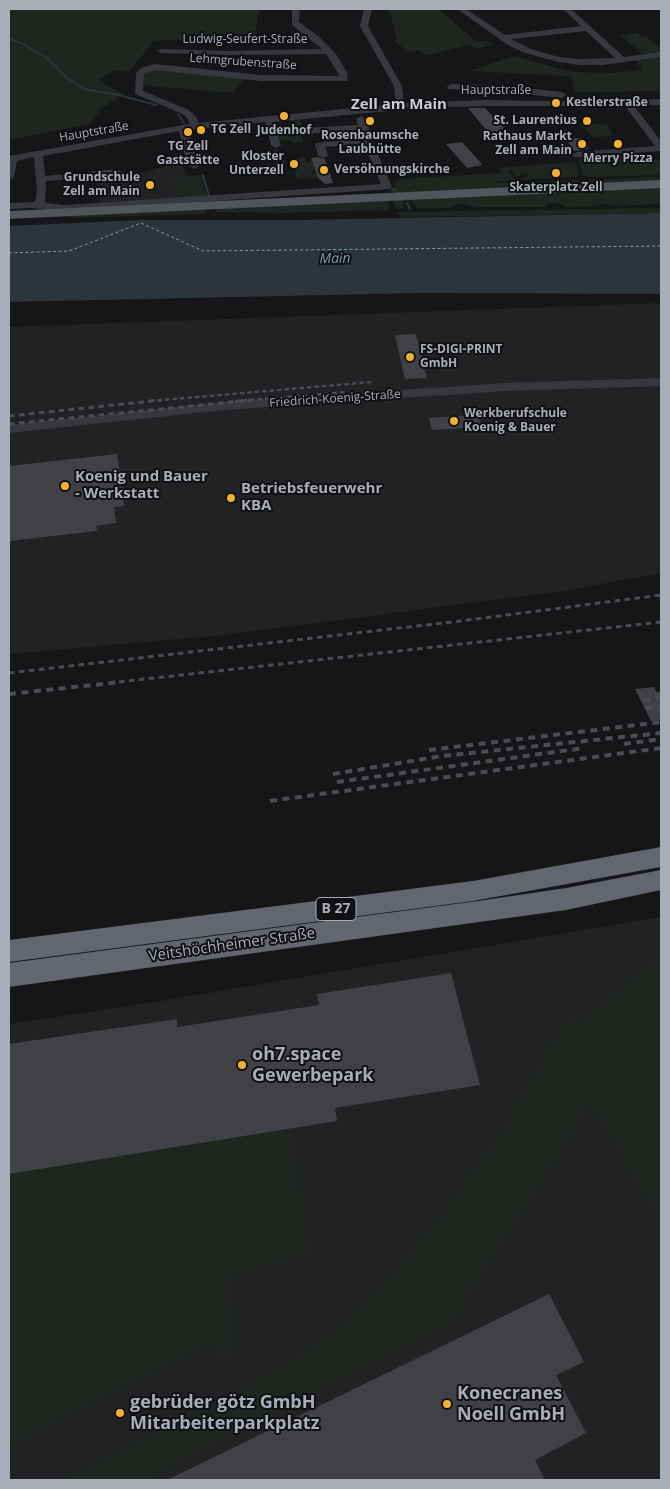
<!DOCTYPE html>
<meta charset="utf-8">
<style>
body{margin:0}
#map{position:relative;width:670px;height:1489px;overflow:hidden;background:#161618;font-family:"Open Sans",sans-serif}
canvas{display:block}
.frame{position:absolute;inset:0;border:10px solid #a8adb8;pointer-events:none}
</style>
<div id="map">
<canvas width="670" height="1489"></canvas>
<div class="frame"></div>
</div>
<script>
const ctx = document.querySelector('canvas').getContext('2d');
ctx.lineJoin = 'round';
function fillPath(path, color) {
  ctx.fillStyle = color;
  ctx.fill(path, 'evenodd');
}
function shape(rows) {
  const path = new Path2D();
  for (const r of rows) {
    path.moveTo(r[0], r[1]);
    for (let i = 2; i < r.length; i += 2) path.lineTo(r[i], r[i + 1]);
  }
  return path;
}
function trace(path, color, width, dash) {
  ctx.strokeStyle = color;
  ctx.lineWidth = width;
  ctx.lineCap = dash ? 'butt' : 'round';
  ctx.setLineDash(dash || []);
  ctx.stroke(path);
}
function drawText(font, color, halo, rows, align = 'center') {
  ctx.font = font + ' "Open Sans",sans-serif';
  ctx.lineWidth = 4;
  ctx.setLineDash([]);
  ctx.textBaseline = 'middle';
  ctx.strokeStyle = halo;
  ctx.fillStyle = color;
  for (const [text, x, y, turn = 0] of rows) {
    ctx.save();
    ctx.translate(x, y);
    ctx.rotate((+turn || 0) * Math.PI / 180);
    ctx.textAlign = isNaN(turn) ? turn : align;
    if (halo) ctx.strokeText(text, 0, 0);
    ctx.fillText(text, 0, 0);
    ctx.restore();
  }
}
const built = shape([
 [180,161,186,176,200,175,207,198,101,205,95,175,145,172,164,167,169,162],
 [661,303,661,573,570,590,224,635,9,654,9,327],
 [661,917,661,1480,9,1480,9,1024,143,1004]
]);
const green = shape([
 [9,9,259,9,255,35,154,41,129,72,116,70,99,79,109,87,124,94,101,109,89,124,9,140],
 [389,9,438,9,477,42,486,41,494,44,478,49,469,45,428,55,418,50,407,52,394,40,397,40],
 [637,33,641,37,647,37,661,49,661,53,644,56,620,35],
 [514,56,573,72,611,73,642,70,636,60,656,56,661,60,661,91,575,92,571,76,468,71],
 [156,68,245,77,233,93,141,85,145,71],
 [300,119,306,136,302,136,303,142,292,143,291,140,278,141,276,131,293,128,291,120],
 [600,124,607,125,613,135,595,138,579,125],
 [363,130,357,132,359,139,365,137,366,140,323,143,320,136,330,131],
 [645,154,649,160,661,160,661,175,589,177,583,175,579,162,579,158],
 [305,157,307,162,312,161,315,171,312,171,312,173,316,173,318,178,296,179,294,158],
 [576,162,579,174,577,177,520,180,529,174,526,173,516,177,512,170,508,171,510,174,508,175,512,175,515,180,497,182,498,183,661,177,661,181,396,194,388,190,395,187,393,182,401,179,500,173,502,172,496,168],
 [168,163,170,163,174,176,183,175,185,180,199,179,204,196,176,199],
 [661,187,661,204,614,206,601,204,597,206,566,207,564,205,555,203,546,204,546,207,475,207,464,204,457,204,450,208,416,208,411,201,402,201,405,208,400,209,396,208,392,199],
 [387,199,390,209,389,210,284,213,216,212,216,209],
 [661,208,661,213,401,217,396,212],
 [205,209,206,213,199,214,73,218,68,216],
 [661,961,661,1223,591,1102,451,1323,143,1480,61,1480,232,1395,316,1346,369,1301,445,1212,500,1133,568,1017,578,1024,651,964],
 [290,1129,310,1257,274,1261,229,1278,235,1348,223,1363,214,1340,9,1446,9,1174]
]);
const water = shape([
 [661,213,661,294,420,293,9,302,9,226,141,220,296,220]
]);
const streamFar1 = shape([
 [9,39,21,43,47,58,66,77,84,89,124,96],
 [125,97,157,105],
 [178,114,184,123],
 [203,175,204,177]
]);
const stream = shape([
 [203,176,209,196],
 [393,189,395,190],
 [407,203,410,209]
]);
const ferry = shape([
 [9,253,69,251,141,223,203,251,661,246]
]);
const building = shape([
 [468,108,485,108,507,131,503,131,507,135,493,138],
 [582,138,589,149,574,151,566,139],
 [462,142,481,163,482,165,467,168,446,144],
 [318,157,325,159,333,183,325,184,318,178,311,158],
 [416,334,427,378,405,379,395,335],
 [478,415,481,427,432,430,429,418],
 [117,454,124,506,114,507,116,523,96,526,97,531,9,541,9,466],
 [654,687,657,692,661,692,661,720,651,721,635,689],
 [451,973,480,1085,335,1108,337,1121,9,1174,9,1044,177,1019,177,1027,319,1005,317,994],
 [549,1294,584,1362,556,1375,586,1433,535,1460,545,1480,167,1480]
]);
const minor = shape([
 [292,9,300,9,299,22,318,36,336,54,348,74,347,81,261,81,155,70,144,74,143,91,189,110,197,118,198,123,396,104,394,86,360,26,364,9,372,9,368,26,402,86,404,103,486,100,601,102,661,99,661,105,634,106,661,141,661,151,574,157,572,155,577,152,655,146,625,106,486,106,401,108,389,111,273,122,281,145,276,148,271,145,265,122,188,130,199,166,194,169,187,164,179,131,43,156,45,176,117,169,122,172,117,175,46,181,45,203,66,205,381,184,364,144,325,147,328,155,326,157,323,158,318,155,315,145,317,143,362,139,360,130,304,134,299,131,304,128,358,125,356,119,361,116,366,119,373,143,392,187,390,189,66,211,30,208,9,209,9,203,35,202,37,192,34,157,17,161,14,177,9,180,9,156,189,124,188,119,183,114,135,94,136,73,143,67,155,64,261,75,340,76,326,54,229,55,161,53,157,51,161,49,229,51,322,49,292,25,292,9],
 [457,9,466,9,505,35,581,26,563,9,571,9,624,57,661,52,661,57,603,65,580,65,559,62,525,53,508,45,457,9],
 [586,31,615,58,580,59,559,57,531,49,511,39,586,31],
 [451,84,497,85,562,92,566,95,562,98,497,91,448,89,447,87,451,84],
 [276,150,281,153,279,156,286,163,284,165,278,165,269,157,273,151,276,150],
 [661,378,661,386,505,391,224,410,9,433,9,425,224,402,505,383,661,378]
]);
const major = shape([
 [661,180,661,188,9,219,9,211,661,180]
]);
const highway = shape([
 [661,847,661,867,473,901,9,962,9,940,473,881,661,847],
 [661,870,661,890,566,910,9,987,9,963,478,901,566,888,661,870]
]);
const railFar2 = shape([
 [150,401,372,382],
 [235,401,347,392]
]);
const railFar1 = shape([
 [9,416,162,400],
 [9,424,251,400],
 [9,673,460,621,661,595],
 [109,683,661,622]
]);
const rail = shape([
 [9,694,121,682],
 [643,700,661,698],
 [646,708,661,706],
 [624,744,661,739],
 [429,750,661,722],
 [333,774,442,756,661,733],
 [337,782,584,748],
 [270,801,661,748]
]);
const markers = [
 [556,103,5,"#f2b134"],
 [284,116,5,"#f2b134"],
 [370,121,5,"#f2b134"],
 [587,121,5,"#f2b134"],
 [201,130,5,"#f2b134"],
 [188,132,5,"#f2b134"],
 [582,144,5,"#f2b134"],
 [618,144,5,"#f2b134"],
 [294,164,5,"#f2b134"],
 [324,170,5,"#f2b134"],
 [556,173,5,"#f2b134"],
 [150,185,5,"#f2b134"],
 [410,357,5,"#f2b134"],
 [454,421,5,"#f2b134"],
 [65,486,5,"#f2b134"],
 [231,498,5,"#f2b134"],
 [242,1065,5,"#f2b134"],
 [447,1404,5,"#f2b134"],
 [120,1413,5,"#f2b134"]
];
const farStreetnames = [
 ["Ludwig-Seufert-Straße",245,40],
 ["Lehmgrubenstraße",243,62,4],
 ["Hauptstraße",496,91],
 ["Hauptstraße",94,132,-10],
 ["Friedrich-Koenig-Straße",335,399,-4]
];
const farPoinames = [
 ["Kestlerstraße",566,103],
 ["St. Laurentius",577,121,"right"],
 ["TG Zell",211,130],
 ["Judenhof",284,131,"center"],
 ["Rosenbaumsche",370,136,"center"],
 ["Laubhütte",370,150,"center"],
 ["Rathaus Markt",572,137,"right"],
 ["Zell am Main",572,151,"right"],
 ["TG Zell",188,147,"center"],
 ["Gaststätte",188,161,"center"],
 ["Kloster",284,157,"right"],
 ["Unterzell",284,171,"right"],
 ["Merry Pizza",618,159,"center"],
 ["Versöhnungskirche",334,170],
 ["Grundschule",140,178,"right"],
 ["Zell am Main",140,192,"right"],
 ["Skaterplatz Zell",556,188,"center"],
 ["FS-DIGI-PRINT",420,350],
 ["GmbH",420,364],
 ["Werkberufschule",464,414],
 ["Koenig & Bauer",464,428]
];
const farWaternames = [
 ["Main",335,259,-1]
];
const shields = [
 [336,909,40]
];
const shieldNames = [
 ["B 27",336,909]
];
const farQuarternames = [
 ["Zell am Main",399,105]
];
const poiNames = [
 ["Koenig und Bauer",75,477],
 ["- Werkstatt",75,494],
 ["Betriebsfeuerwehr",241,489],
 ["KBA",241,506]
];
const streetNames = [
 ["Veitshöchheimer Straße",232,945,-8]
];
const nearPoinames = [
 ["oh7.space",252,1055],
 ["Gewerbepark",252,1076],
 ["Konecranes",457,1394],
 ["Noell GmbH",457,1415],
 ["gebrüder götz GmbH",130,1403],
 ["Mitarbeiterparkplatz",130,1424]
];
fillPath(built, '#222225');
fillPath(green, '#1e261f');
fillPath(water, '#2c353c');
trace(streamFar1, '#2c353c', 2);
trace(stream, '#2c353c', 2.5);
trace(ferry, '#7f9bb3', 1, [3, 2.5]);
fillPath(building, '#404145');
fillPath(minor, '#37383d');
fillPath(major, '#53555c');
fillPath(highway, '#63666e');
trace(railFar2, '#4a4c52', 2.5, [4.5, 3]);
trace(railFar1, '#4a4c52', 3, [5.5, 4.5]);
trace(rail, '#4a4c52', 4, [7, 5.5]);
for (const [x, y, r, color] of markers) {
  const dot = new Path2D();
  dot.arc(x, y, r, 0, 2 * Math.PI);
  ctx.fillStyle = color;
  ctx.fill(dot);
  trace(dot, '#111113', 2);
}
drawText('12px', '#a8adb8', '#111113', farStreetnames);
drawText('bold 12px', '#a8adb8', '#111113', farPoinames, 'left');
drawText('italic 14px', '#7f9bb3', '#111113', farWaternames);
for (const [x, y, w] of shields) {
  const box = new Path2D();
  box.roundRect(x - w / 2, y - 11.5, w, 23, 4);
  ctx.fillStyle = '#111113';
  ctx.fill(box);
  trace(box, '#a8adb8', 1);
}
drawText('bold 14px', '#a8adb8', null, shieldNames);
drawText('bold 15px', '#c9ccd4', '#111113', farQuarternames);
drawText('bold 15px', '#a8adb8', '#111113', poiNames, 'left');
drawText('15px', '#a8adb8', '#111113', streetNames);
drawText('bold 18px', '#a8adb8', '#111113', nearPoinames, 'left');
</script>
